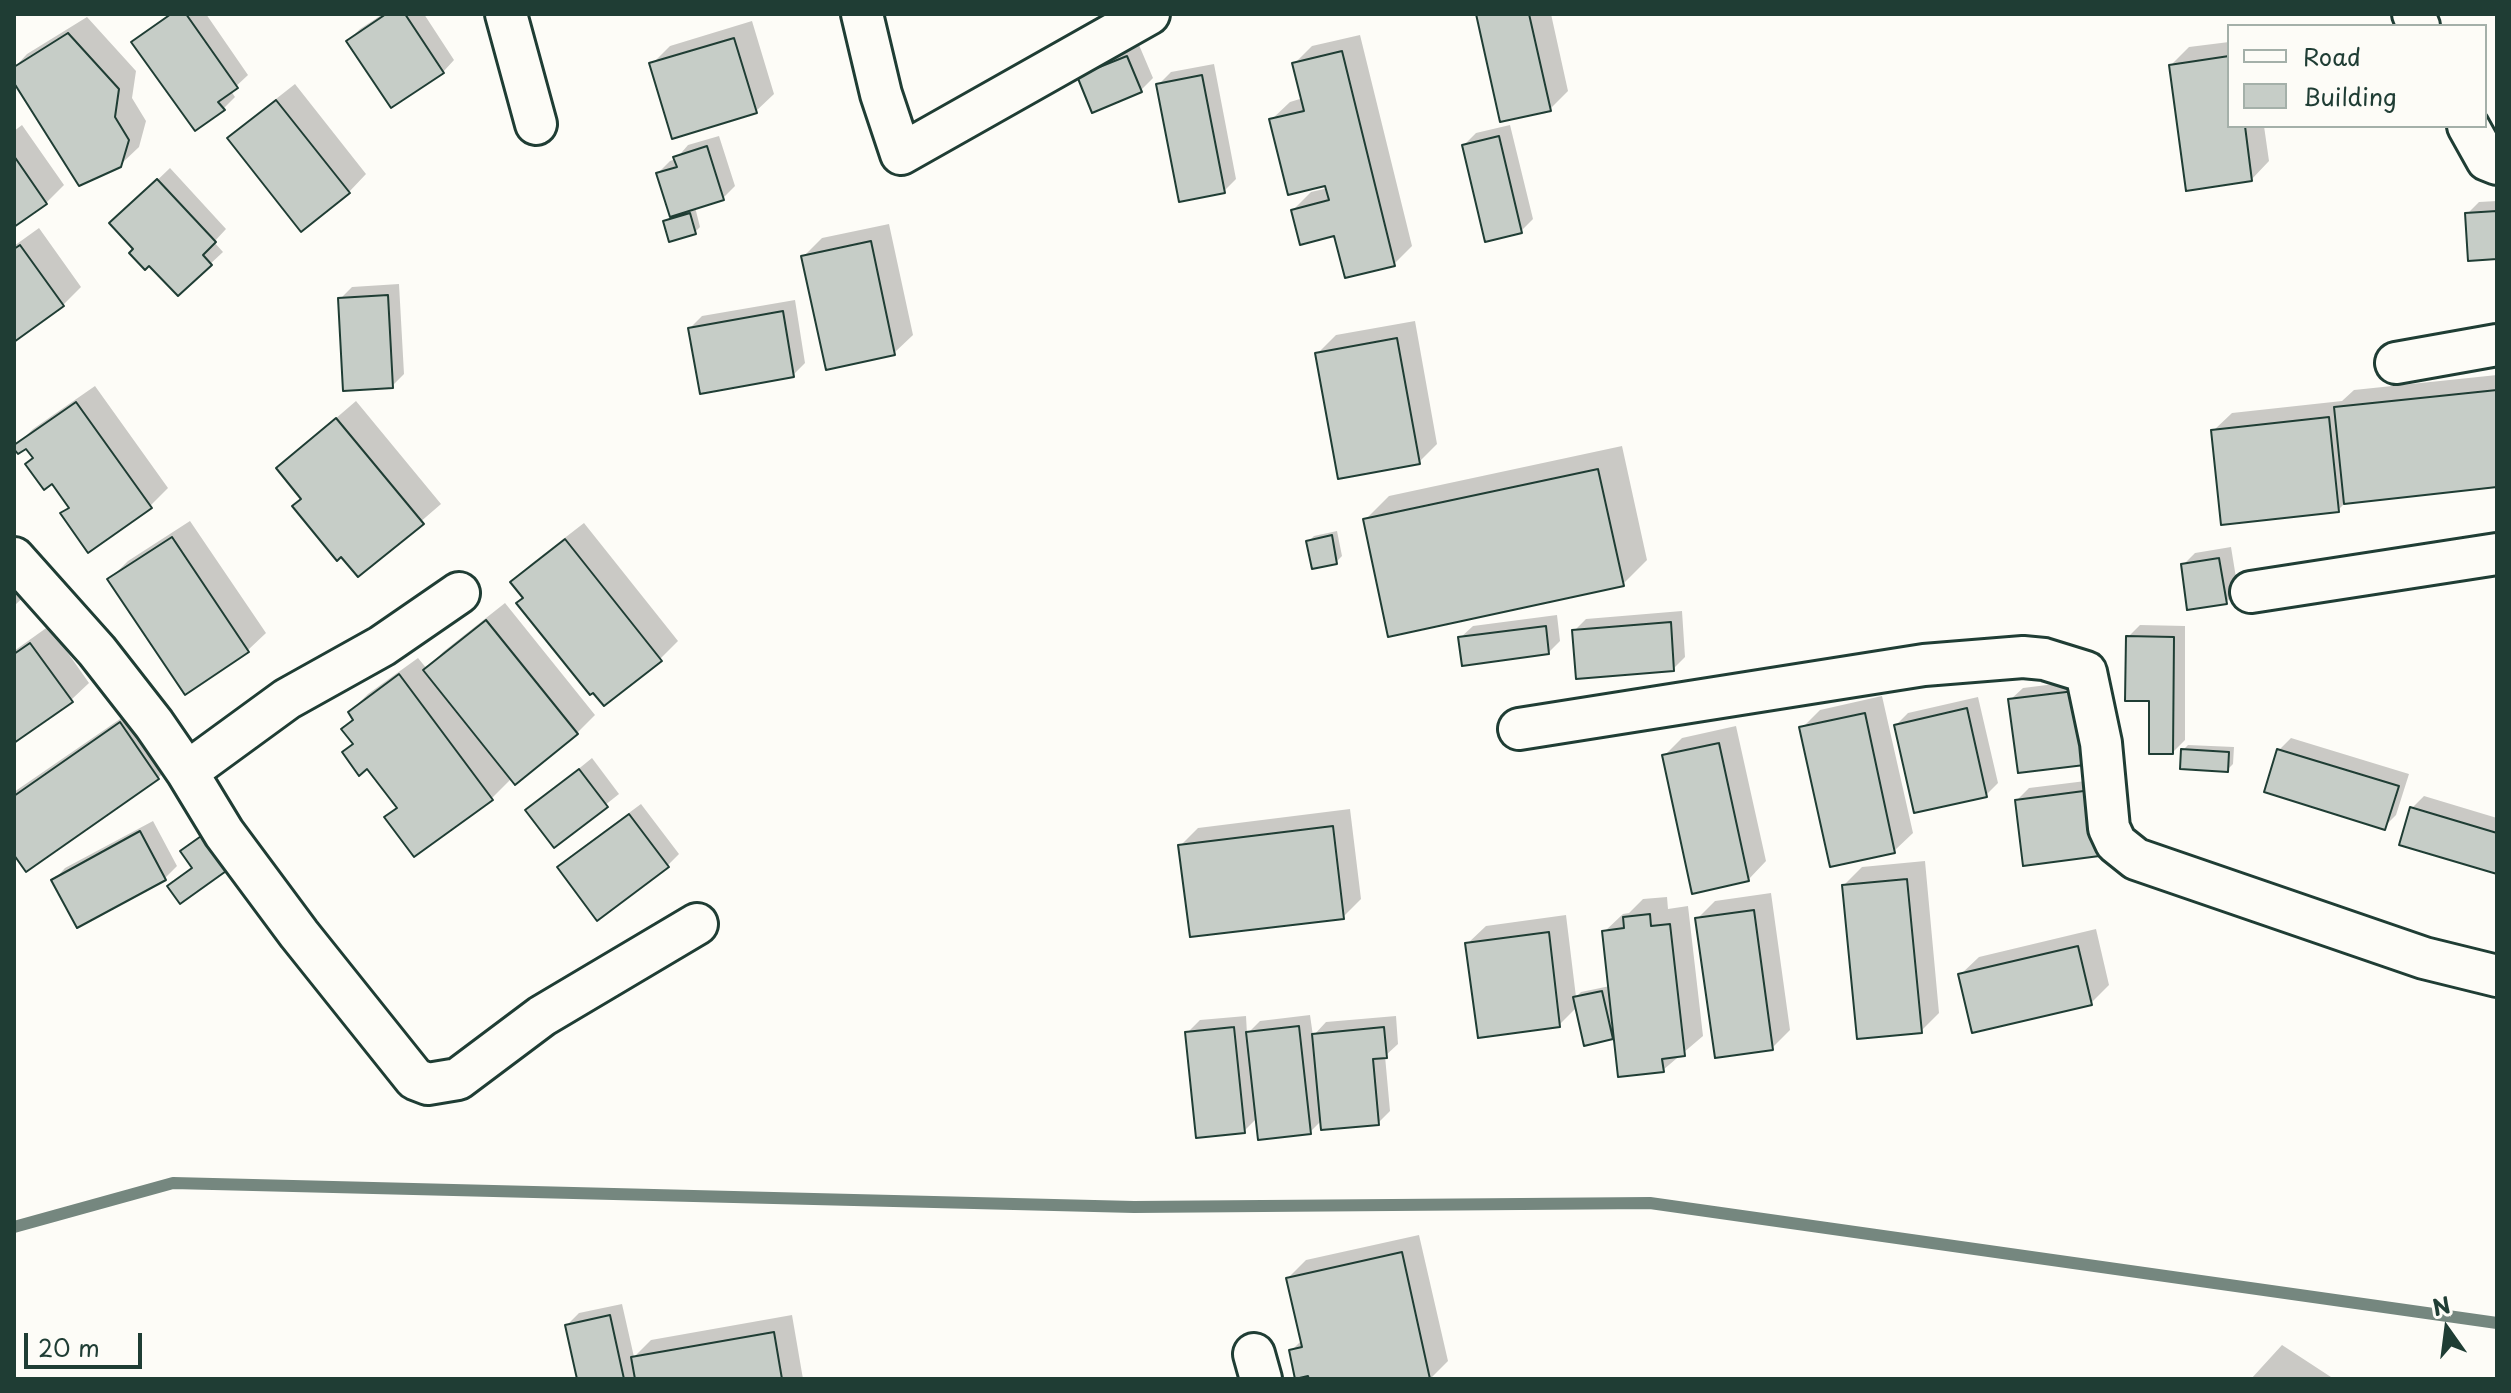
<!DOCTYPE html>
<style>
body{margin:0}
#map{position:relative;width:2511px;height:1393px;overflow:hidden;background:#fdfcf7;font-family:"Playpen Sans",sans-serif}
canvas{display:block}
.frame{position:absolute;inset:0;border:16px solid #1f3d34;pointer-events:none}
.legend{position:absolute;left:2227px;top:24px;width:260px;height:104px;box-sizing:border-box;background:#fdfcf7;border:2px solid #a4b0a9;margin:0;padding:10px 14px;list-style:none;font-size:24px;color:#1f3d34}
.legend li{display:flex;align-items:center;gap:16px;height:40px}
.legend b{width:40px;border:2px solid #a4b0a9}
.north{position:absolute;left:2407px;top:1289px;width:80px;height:80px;-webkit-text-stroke:6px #fdfcf7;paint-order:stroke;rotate:346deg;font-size:22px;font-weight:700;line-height:32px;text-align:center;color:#1f3d34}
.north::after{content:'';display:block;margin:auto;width:28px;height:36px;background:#1f3d34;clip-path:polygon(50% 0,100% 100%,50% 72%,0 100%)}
.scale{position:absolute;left:24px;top:1333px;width:118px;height:36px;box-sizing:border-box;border:4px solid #1f3d34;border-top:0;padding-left:10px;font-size:24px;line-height:28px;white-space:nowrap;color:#1f3d34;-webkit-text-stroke:6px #fdfcf7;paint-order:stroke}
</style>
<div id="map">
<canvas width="2511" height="1393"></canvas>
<div class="frame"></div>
<ul class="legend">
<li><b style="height:10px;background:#fdfcf7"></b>Road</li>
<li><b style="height:22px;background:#c6cdc7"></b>Building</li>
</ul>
<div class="north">N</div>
<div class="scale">20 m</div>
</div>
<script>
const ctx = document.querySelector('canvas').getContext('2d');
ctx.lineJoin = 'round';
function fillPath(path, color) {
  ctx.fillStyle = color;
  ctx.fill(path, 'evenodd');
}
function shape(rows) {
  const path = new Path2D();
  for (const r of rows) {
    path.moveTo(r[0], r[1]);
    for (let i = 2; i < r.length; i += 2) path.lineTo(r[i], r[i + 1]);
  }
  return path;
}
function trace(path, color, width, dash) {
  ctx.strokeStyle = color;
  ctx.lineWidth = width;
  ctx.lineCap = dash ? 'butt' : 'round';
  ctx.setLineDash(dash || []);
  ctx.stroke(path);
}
const shadow = shape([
 [169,14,206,14,248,75,231,91,235,97,223,109,134,42],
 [383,14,424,14,454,60,443,72,348,41,360,29],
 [1478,14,1551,14,1568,91,1550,109],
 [87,17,136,71,132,98,146,121,139,147,120,165,14,79,14,68,27,54],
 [752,21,774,94,755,112,652,64,670,46],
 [1360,35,1412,246,1394,264,1293,210,1311,192,1328,188,1271,120,1290,102,1303,98,1294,64,1312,46],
 [2229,42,2229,126,2264,126,2269,161,2251,180,2171,65,2189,47],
 [1139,45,1153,78,1141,90,1080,77,1092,65],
 [1214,64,1236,179,1224,191,1159,84,1171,72],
 [295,84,366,174,349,192,230,139,248,121],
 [22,125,64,185,46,203,14,224,14,131],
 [1510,125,1533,219,1521,231,1464,145,1476,133],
 [719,136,735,186,723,198,695,207,700,227,695,232,666,221,671,216,658,173,670,161,676,159,688,145],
 [170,168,226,229,214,242,223,252,178,294,136,249,124,212],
 [2497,201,2497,257,2467,214,2479,202],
 [889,224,913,335,894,353,804,256,822,238],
 [39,228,81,287,63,305,14,339,14,246],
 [399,284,404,374,392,386,340,299,352,287],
 [795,300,805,363,793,375,690,328,702,316],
 [1415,321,1437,444,1419,462,1318,353,1336,335],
 [2497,375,2497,485,2347,501,2338,510,2213,431,2232,413,2342,401,2354,390],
 [95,386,168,488,150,506,63,514,70,506,53,481,27,464,34,457,26,446,15,447,33,429],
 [356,401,441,504,359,575,278,468],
 [1622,446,1647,560,1623,584,1365,520,1389,496],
 [190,521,266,633,248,650,110,579,128,561],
 [584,523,678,641,660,659,525,597,513,582,531,564],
 [1337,531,1342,556,1336,562,1309,541,1314,536],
 [2231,547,2238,590,2226,602,2183,565,2195,553],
 [14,567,31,590,14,606],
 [505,603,595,715,577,733,512,778,492,798,414,855,387,818,398,807,344,729,355,718,350,712,368,694,418,658,427,669,443,652],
 [1682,611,1685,657,1673,669,1574,631,1586,619],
 [1557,615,1560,641,1548,653,1460,638,1473,626],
 [2140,625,2185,626,2185,740,2173,752,2128,637],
 [49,626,89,683,71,700,14,741,14,651],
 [2095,679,2104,750,2010,700,2023,688],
 [1882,696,1913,833,1894,851,1802,728,1820,710],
 [1978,697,1998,783,1986,795,1896,725,1908,713],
 [139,706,176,760,158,778,14,852,14,792],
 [1736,726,1766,861,1748,880,1664,756,1682,738],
 [2291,738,2409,774,2396,815,2384,827,2279,750],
 [2188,745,2234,747,2233,764,2227,770,2183,750],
 [592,758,619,794,555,845,528,810],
 [2110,778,2118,842,2017,800,2029,788],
 [2424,796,2497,818,2497,872,2412,808],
 [641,804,679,854,667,866,560,867,572,855],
 [1350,809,1361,899,1343,917,1180,846,1198,828],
 [153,821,177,866,165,878,78,925,54,880,65,868],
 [217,824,228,868,169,886,193,866,182,851],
 [1925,861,1939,1013,1921,1031,1844,885,1862,867],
 [1771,893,1790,1030,1772,1048,1697,919,1715,901],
 [1667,897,1668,909,1688,906,1703,1036,1663,1070,1615,1034,1612,1037,1577,1007,1559,1025,1467,944,1486,926,1566,915,1576,997,1581,992,1610,986,1604,932,1623,914,1629,913,1643,899],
 [2096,929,2109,985,2091,1003,1960,975,1979,957],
 [1310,1015,1313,1036,1326,1022,1396,1016,1398,1044,1385,1056,1390,1111,1378,1123,1322,1120,1310,1132,1258,1117,1244,1131,1188,1032,1200,1020,1246,1016,1247,1034,1260,1021],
 [1419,1235,1448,1361,1430,1379,1311,1379,1291,1351,1302,1340,1288,1278,1306,1260],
 [622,1304,634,1357,651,1340,792,1315,803,1379,579,1379,567,1325,579,1313],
 [2282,1345,2334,1379,2251,1379]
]);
const stream = shape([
 [14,1227,173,1183,1134,1207,1650,1203,2497,1323]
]);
const building = shape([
 [171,14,186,14,238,88,218,102,225,110,195,131,131,42,171,14],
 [386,14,405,14,444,73,391,108,346,41,386,14],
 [1476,14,1529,14,1551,111,1500,122,1476,14],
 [68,33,119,89,115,117,129,140,121,167,79,186,14,83,14,67,68,33],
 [734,38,757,113,672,139,649,63,734,38],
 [1342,51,1395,266,1345,278,1334,236,1300,245,1291,210,1329,200,1325,186,1288,195,1269,119,1304,111,1292,63,1342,51],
 [1127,56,1142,92,1092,113,1077,76,1127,56],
 [2229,56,2229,126,2245,126,2252,181,2186,191,2169,65,2229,56],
 [1202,75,1225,193,1179,202,1156,84,1202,75],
 [276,100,350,193,301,232,227,138,276,100],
 [1499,136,1522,233,1485,242,1462,145,1499,136],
 [707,146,724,200,670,217,656,173,677,167,673,157,707,146],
 [14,156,47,204,14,227,14,156],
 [157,179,216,242,203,255,212,265,178,296,149,266,145,270,129,253,133,249,109,223,157,179],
 [2497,211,2497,259,2468,261,2465,213,2497,211],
 [690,213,696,234,669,242,663,221,690,213],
 [871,241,895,355,826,370,801,256,871,241],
 [20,245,64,306,14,342,14,249,20,245],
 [388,295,393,388,343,391,338,298,388,295],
 [783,311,794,377,700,394,688,328,783,311],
 [1397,338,1420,464,1338,479,1315,353,1397,338],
 [2497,390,2497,487,2344,504,2334,407,2497,390],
 [76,402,152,508,88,553,60,513,69,508,52,484,44,490,25,464,33,458,26,449,18,454,14,449,14,445,76,402],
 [2329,417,2339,512,2221,525,2211,430,2329,417],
 [336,418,424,524,358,577,341,557,337,561,292,506,301,499,276,468,336,418],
 [1598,469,1624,586,1388,637,1363,519,1598,469],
 [1332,535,1337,564,1312,569,1306,541,1332,535],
 [172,537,249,652,185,695,107,579,172,537],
 [565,539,662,661,604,706,593,693,590,695,516,603,523,598,510,582,565,539],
 [2219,558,2227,604,2187,610,2181,564,2219,558],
 [486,620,578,734,515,785,423,670,486,620],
 [1671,622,1674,671,1576,679,1572,630,1671,622],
 [1546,626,1549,654,1462,666,1458,637,1546,626],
 [2126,636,2174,637,2173,754,2149,754,2149,701,2125,701,2126,636],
 [30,643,73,702,14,743,14,654,30,643],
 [399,674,493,800,414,857,384,817,397,808,367,769,359,776,342,752,353,744,341,729,353,720,348,712,399,674],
 [2083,690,2093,764,2018,773,2008,699,2083,690],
 [1967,708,1987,797,1914,813,1894,725,1967,708],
 [1865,713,1895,853,1830,867,1799,727,1865,713],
 [120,722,159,779,26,872,14,855,14,796,120,722],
 [1719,743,1749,881,1692,894,1662,755,1719,743],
 [2181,749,2229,752,2228,772,2180,769,2181,749],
 [2277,749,2399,786,2385,830,2264,792,2277,749],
 [579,769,608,807,554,848,525,810,579,769],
 [2099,789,2107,855,2023,866,2015,800,2099,789],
 [2410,807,2497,833,2497,874,2399,845,2410,807],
 [629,814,669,867,597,921,557,867,629,814],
 [1333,826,1344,919,1190,937,1178,845,1333,826],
 [140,831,166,880,77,928,51,880,140,831],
 [204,834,229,869,180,904,167,886,192,868,180,851,204,834],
 [1907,879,1922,1033,1857,1039,1842,885,1907,879],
 [1754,910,1773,1050,1715,1058,1695,918,1754,910],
 [1650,914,1651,926,1670,924,1685,1056,1662,1059,1664,1072,1618,1077,1602,931,1624,928,1623,917,1650,914],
 [1549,932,1560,1027,1478,1038,1465,943,1549,932],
 [2078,946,2092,1005,1972,1033,1958,974,2078,946],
 [1602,991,1613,1039,1584,1046,1573,997,1602,991],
 [1299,1026,1311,1134,1258,1140,1246,1032,1299,1026],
 [1234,1027,1245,1133,1196,1138,1185,1032,1234,1027],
 [1384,1027,1387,1058,1373,1059,1379,1125,1321,1130,1312,1034,1384,1027],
 [1402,1252,1430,1379,1309,1379,1308,1376,1295,1379,1289,1350,1302,1347,1286,1278,1402,1252],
 [610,1315,624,1379,577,1379,565,1325,610,1315],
 [774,1332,782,1379,635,1379,631,1357,774,1332]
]);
const minor = shape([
 [506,14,536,124],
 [862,14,881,94,901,154,1149,14],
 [2413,14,2419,26],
 [2468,126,2487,160,2497,164],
 [2396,363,2497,345],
 [14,558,97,651,154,724,187,772,224,833,299,934,415,1079,428,1084,458,1079,542,1016,697,924],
 [2251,592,2497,554],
 [1519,729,1924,665,2023,657,2044,659,2086,672,2101,743,2109,828,2116,843,2136,859,2424,958,2497,976],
 [187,772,287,699,382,646,459,593],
 [1254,1354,1261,1379]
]);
fillPath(shadow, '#0003');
trace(stream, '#75877f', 12);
fillPath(building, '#c6cdc7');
trace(building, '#1f3d34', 2);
trace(minor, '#1f3d34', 46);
trace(minor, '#fdfcf7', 40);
</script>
